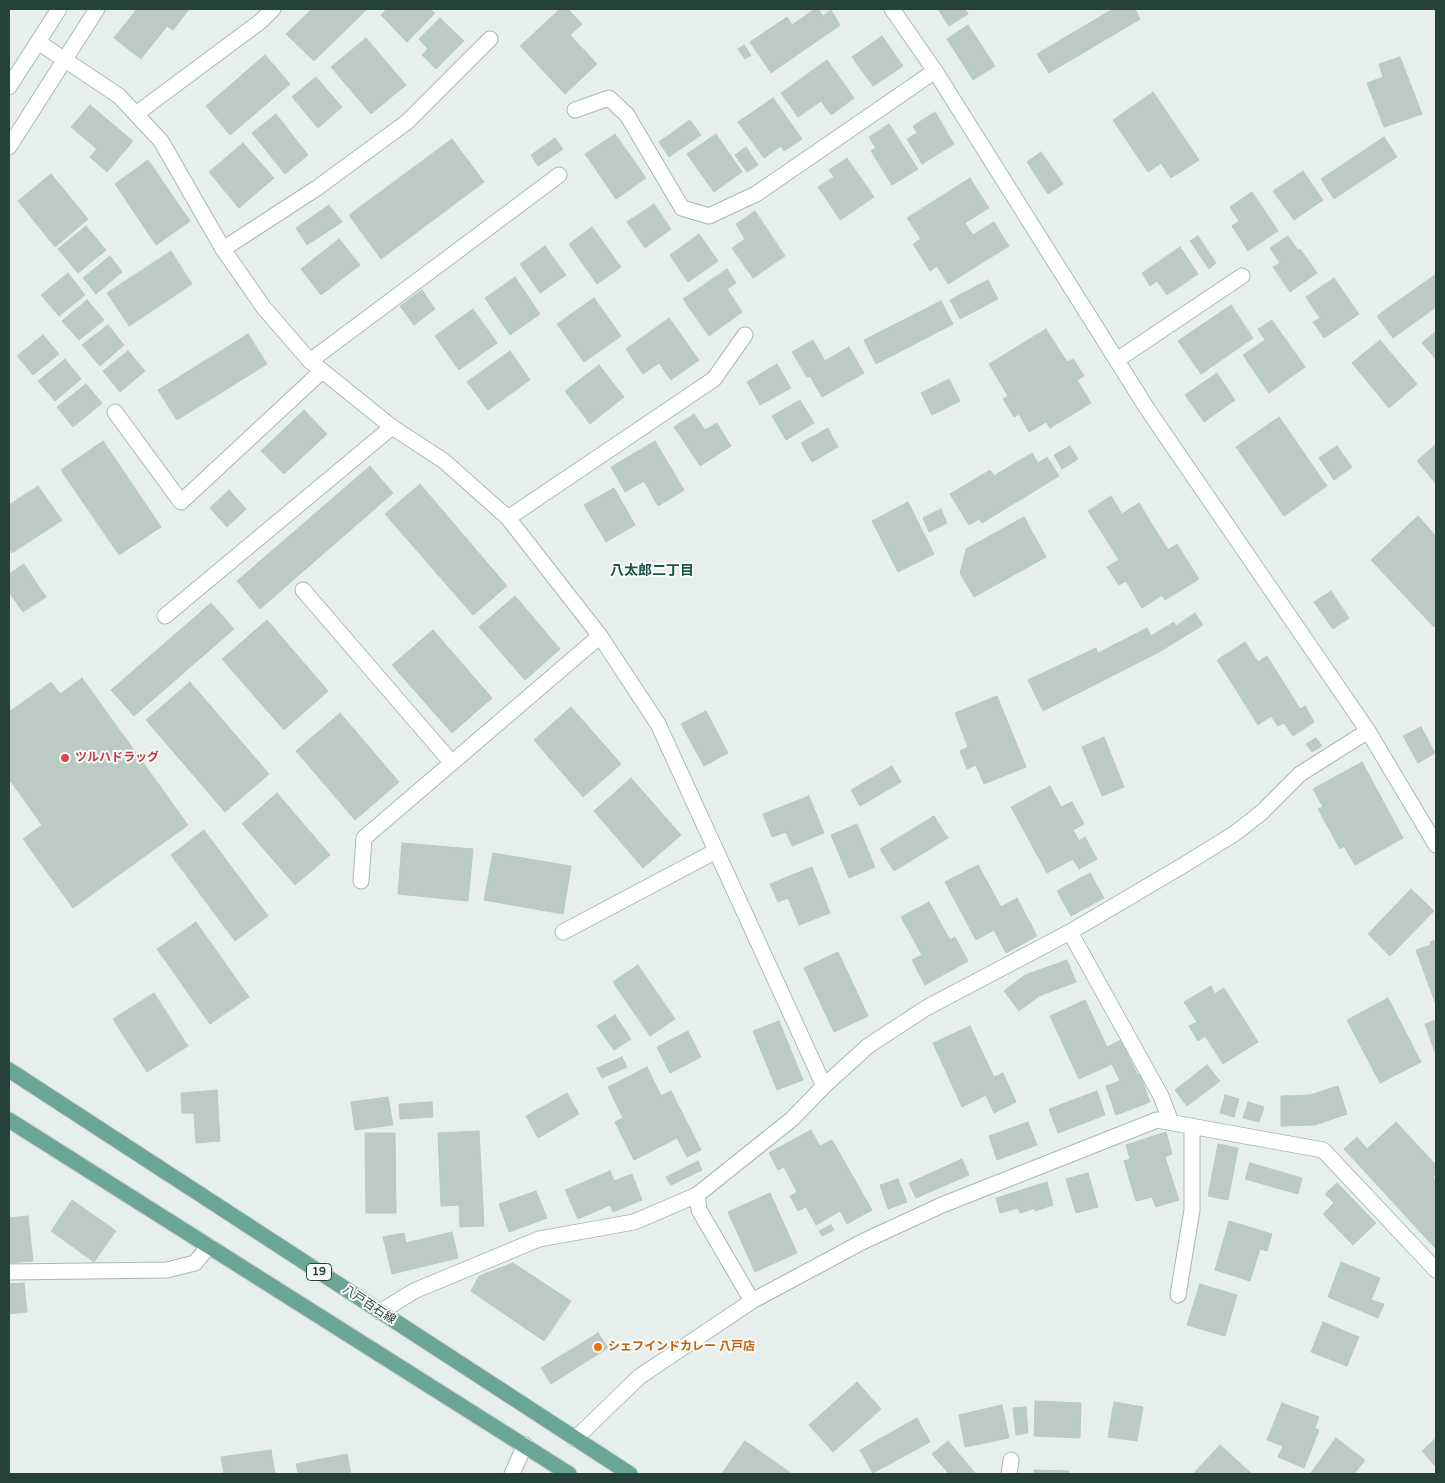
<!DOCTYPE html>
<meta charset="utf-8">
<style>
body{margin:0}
#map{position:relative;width:1445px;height:1483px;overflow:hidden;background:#e6efeb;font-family:"Varela Round",sans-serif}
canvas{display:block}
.frame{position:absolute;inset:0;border:10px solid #24423a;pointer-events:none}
</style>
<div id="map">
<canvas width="1445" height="1483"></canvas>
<div class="frame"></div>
</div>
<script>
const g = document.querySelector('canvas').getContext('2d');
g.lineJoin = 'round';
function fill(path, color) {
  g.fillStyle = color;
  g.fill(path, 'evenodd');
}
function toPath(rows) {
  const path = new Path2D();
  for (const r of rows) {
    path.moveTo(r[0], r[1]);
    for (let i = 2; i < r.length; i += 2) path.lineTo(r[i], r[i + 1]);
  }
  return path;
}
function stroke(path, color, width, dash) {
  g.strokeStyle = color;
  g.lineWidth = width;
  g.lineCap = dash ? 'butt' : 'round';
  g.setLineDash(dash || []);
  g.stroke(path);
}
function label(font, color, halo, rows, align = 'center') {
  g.font = font + ' "Varela Round","Noto Sans JP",sans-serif';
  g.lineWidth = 4;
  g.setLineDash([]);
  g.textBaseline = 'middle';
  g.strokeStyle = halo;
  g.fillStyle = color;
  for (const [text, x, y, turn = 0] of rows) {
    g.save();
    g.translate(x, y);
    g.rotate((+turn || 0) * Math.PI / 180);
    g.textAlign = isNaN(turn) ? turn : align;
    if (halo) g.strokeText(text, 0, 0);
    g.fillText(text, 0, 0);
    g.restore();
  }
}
const building = toPath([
 [137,9,144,9,147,11,149,9,189,9,173,30,167,26,141,59,114,38,137,9],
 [312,9,367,9,314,61,286,34,312,9],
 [387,9,430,9,435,13,407,42,381,15,387,9],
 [560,9,568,9,582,24,570,35,597,64,565,94,520,46,560,9],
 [815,9,818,9,823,16,831,10,840,25,771,73,750,42,787,17,792,25,815,9],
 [938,9,965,9,968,14,949,26,938,9],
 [1113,9,1135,9,1140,19,1049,73,1037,54,1113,9],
 [440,18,464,41,436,69,422,55,428,49,419,39,440,18],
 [968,25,995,66,973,80,947,39,968,25],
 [882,36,903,66,873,86,852,57,882,36],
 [366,38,406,85,371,114,331,67,366,38],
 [744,45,751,55,745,59,738,49,744,45],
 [265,55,290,84,230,135,206,106,265,55],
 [1400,57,1422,114,1384,127,1367,83,1383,77,1379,64,1400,57],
 [827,60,854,98,831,115,821,101,798,117,781,93,827,60],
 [316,77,342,107,318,128,292,97,316,77],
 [1153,92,1199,160,1171,178,1161,163,1148,172,1113,120,1153,92],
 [773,98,802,139,784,151,781,146,764,158,738,122,773,98],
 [90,105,133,141,107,172,90,157,97,149,71,127,90,105],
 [935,112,954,144,922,164,907,139,917,133,913,126,935,112],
 [276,114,308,155,285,174,252,133,276,114],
 [690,120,701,135,669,157,659,142,690,120],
 [889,124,918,169,892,185,871,151,876,148,869,137,889,124],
 [615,134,646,178,616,199,585,154,615,134],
 [716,134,742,172,714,192,687,154,716,134],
 [1384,137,1397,157,1334,199,1321,179,1384,137],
 [555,138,563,149,538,166,531,155,555,138],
 [452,139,484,182,381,259,349,215,452,139],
 [243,143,274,178,239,208,209,172,243,143],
 [746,147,758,165,747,172,735,155,746,147],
 [1041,152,1063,184,1048,194,1027,162,1041,152],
 [847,158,874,197,840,220,818,187,834,177,829,170,847,158],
 [148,160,190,221,156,245,115,184,148,160],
 [1303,171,1323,200,1294,220,1273,191,1303,171],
 [51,174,88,219,55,247,18,201,51,174],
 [970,178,989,208,965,223,973,235,994,222,1009,246,948,284,937,266,930,271,913,244,921,239,907,218,970,178],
 [1252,192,1278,231,1248,251,1232,226,1239,221,1230,207,1252,192],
 [654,204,671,229,645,248,627,222,654,204],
 [329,205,342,222,307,245,296,228,329,205],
 [755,211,785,256,753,278,732,248,745,239,736,224,755,211],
 [86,226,106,250,78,273,58,249,86,226],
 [592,227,621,267,597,284,569,244,592,227],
 [699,234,718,261,688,282,670,255,699,234],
 [1198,236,1216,263,1209,269,1190,241,1198,236],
 [1288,236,1298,250,1300,249,1317,273,1290,292,1273,267,1280,263,1270,248,1288,236],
 [339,239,360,265,321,295,301,269,339,239],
 [545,246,566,275,540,293,520,264,545,246],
 [1180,247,1198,274,1167,295,1157,281,1150,286,1142,273,1180,247],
 [171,251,192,284,129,326,107,293,171,251],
 [110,256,122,272,96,294,83,278,110,256],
 [727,269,736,283,727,289,742,312,709,336,683,299,727,269],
 [68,273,85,295,59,316,41,295,68,273],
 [1436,274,1436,307,1393,338,1377,316,1436,274],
 [515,277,540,314,510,335,485,298,515,277],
 [1334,278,1359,314,1324,338,1313,322,1320,318,1306,297,1334,278],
 [988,280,998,299,960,319,950,300,988,280],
 [422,290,435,309,414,325,400,306,422,290],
 [594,298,621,336,584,362,557,324,594,298],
 [87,300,104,320,79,340,62,321,87,300],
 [941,301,953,324,876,364,864,340,941,301],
 [1231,305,1253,338,1201,374,1178,341,1231,305],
 [473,309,497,343,459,370,435,336,473,309],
 [669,318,699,360,671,380,659,363,643,374,626,349,669,318],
 [1272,320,1305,367,1269,393,1243,355,1265,340,1258,329,1272,320],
 [108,325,124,345,100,366,82,345,108,325],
 [1046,329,1067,362,1073,359,1084,376,1077,380,1091,403,1050,428,1046,422,1029,432,1019,414,1014,417,1003,399,1008,396,989,364,1046,329],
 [1436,331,1436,359,1422,343,1436,331],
 [248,334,267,364,177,420,158,390,248,334],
 [43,335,59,354,33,375,17,356,43,335],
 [813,340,825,361,849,347,864,373,822,397,810,376,807,377,792,352,813,340],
 [1380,340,1417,384,1389,408,1352,363,1380,340],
 [128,351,145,371,120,392,103,371,128,351],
 [510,351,530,380,488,410,467,382,510,351],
 [65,359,81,379,55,401,38,381,65,359],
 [777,364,791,388,760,405,747,382,777,364],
 [599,365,624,397,590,424,565,391,599,365],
 [1217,373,1235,400,1204,422,1185,395,1217,373],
 [949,379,960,401,932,415,921,393,949,379],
 [86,384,102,403,73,427,57,407,86,384],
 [800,400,814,423,786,440,772,416,800,400],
 [304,410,327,434,284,474,261,451,304,410],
 [694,414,705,430,717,423,731,446,700,466,674,427,694,414],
 [1279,417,1327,486,1284,516,1236,447,1279,417],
 [828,428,838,447,812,462,801,443,828,428],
 [103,441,161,527,119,555,61,470,103,441],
 [655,441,684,490,658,506,644,481,625,492,611,467,655,441],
 [1436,444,1436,484,1417,461,1436,444],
 [1070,446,1078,459,1062,469,1054,455,1070,446],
 [1337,446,1352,467,1334,480,1319,458,1337,446],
 [1032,453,1038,463,1047,457,1059,476,982,523,979,519,969,525,950,494,990,470,994,476,1032,453],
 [370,466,393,493,260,609,237,581,370,466],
 [420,484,507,586,473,615,385,514,420,484],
 [38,486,62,520,12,553,9,548,9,505,38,486],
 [614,488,635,525,606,542,584,505,614,488],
 [229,490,246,509,227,527,210,508,229,490],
 [1111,496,1122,514,1139,503,1168,550,1177,544,1199,579,1165,600,1162,595,1142,608,1126,581,1119,585,1107,567,1119,560,1088,511,1111,496],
 [908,502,934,554,898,572,872,521,908,502],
 [941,509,947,523,929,532,923,518,941,509],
 [1418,516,1436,536,1436,625,1434,627,1371,560,1418,516],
 [1024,517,1046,557,974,597,960,573,966,549,1024,517],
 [24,564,46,597,23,612,9,592,9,574,24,564],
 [1331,591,1349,618,1333,629,1314,602,1331,591],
 [515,596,560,649,525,680,479,627,515,596],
 [211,603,234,629,134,716,111,690,211,603],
 [1195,613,1203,625,1159,652,1043,711,1028,680,1096,648,1098,653,1147,628,1151,636,1174,622,1176,626,1195,613],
 [267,620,328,691,284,730,222,659,267,620],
 [433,630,492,698,452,733,392,665,433,630],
 [1245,642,1258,662,1267,656,1300,709,1305,706,1314,722,1293,736,1284,723,1278,726,1271,716,1258,725,1217,660,1245,642],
 [82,678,188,825,73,908,23,839,42,825,9,779,9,712,51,682,60,694,82,678],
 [190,682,269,774,225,812,146,720,190,682],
 [997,696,1026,767,984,784,976,765,967,769,960,751,968,747,955,713,997,696],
 [571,707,621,764,583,797,534,740,571,707],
 [706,711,728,753,704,766,681,724,706,711],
 [340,713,399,782,355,820,296,751,340,713],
 [1421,727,1435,753,1418,763,1403,736,1421,727],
 [1104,737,1124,787,1102,796,1082,747,1104,737],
 [1316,738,1322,746,1312,752,1306,744,1316,738],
 [1362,762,1403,838,1355,865,1344,846,1340,849,1318,809,1323,807,1313,789,1362,762],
 [892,766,901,782,860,806,851,790,892,766],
 [631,778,681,835,643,868,594,811,631,778],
 [1050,786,1061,807,1072,802,1084,824,1073,830,1079,841,1085,837,1097,859,1079,869,1073,859,1047,873,1011,807,1050,786],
 [277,793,330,855,295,885,242,824,277,793],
 [809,796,824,833,792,846,786,832,772,837,763,814,809,796],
 [934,816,948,838,894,871,880,849,934,816],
 [857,824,875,867,849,878,831,835,857,824],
 [204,830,268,916,235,941,171,855,204,830],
 [402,843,473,849,468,901,398,894,402,843],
 [493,853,571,866,563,914,484,900,493,853],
 [978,865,1001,907,1017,898,1037,936,1006,953,994,930,976,940,945,882,978,865],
 [812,867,830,913,799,925,788,898,778,902,770,884,812,867],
 [1090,873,1104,898,1071,916,1057,891,1090,873],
 [1411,889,1434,911,1390,956,1368,934,1411,889],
 [929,902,950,940,955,937,968,961,925,985,912,960,922,955,901,917,929,902],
 [196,922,249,997,210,1024,157,949,196,922],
 [1436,940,1436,1005,1416,950,1431,945,1430,942,1436,940],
 [838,952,868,1016,834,1032,804,968,838,952],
 [1067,960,1076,982,1039,996,1019,1011,1004,991,1025,975,1067,960],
 [638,965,675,1019,650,1036,613,982,638,965],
 [1211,986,1215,994,1224,988,1258,1042,1223,1064,1205,1036,1198,1041,1189,1026,1197,1022,1184,1002,1211,986],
 [154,993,188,1046,147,1072,113,1019,154,993],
 [1388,998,1421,1062,1380,1083,1347,1020,1388,998],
 [1085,1000,1107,1047,1121,1040,1137,1074,1140,1074,1150,1102,1116,1115,1106,1086,1120,1081,1112,1064,1079,1079,1050,1016,1085,1000],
 [615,1015,631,1039,614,1050,597,1026,615,1015],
 [1436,1020,1436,1055,1425,1024,1436,1020],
 [779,1021,803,1080,777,1090,753,1031,779,1021],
 [970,1026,994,1077,1003,1073,1016,1102,994,1113,986,1095,962,1107,933,1043,970,1026],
 [688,1031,701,1057,670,1073,657,1047,688,1031],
 [622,1057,627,1067,602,1078,597,1068,622,1057],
 [1207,1065,1220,1081,1187,1106,1175,1090,1207,1065],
 [647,1067,661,1096,671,1091,701,1150,687,1157,677,1138,634,1160,615,1122,623,1118,608,1087,647,1067],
 [1338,1086,1347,1114,1315,1125,1281,1126,1281,1096,1310,1095,1338,1086],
 [217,1090,220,1141,196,1143,194,1113,182,1113,181,1093,217,1090],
 [1097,1091,1105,1115,1058,1133,1049,1109,1097,1091],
 [567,1093,579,1114,538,1138,526,1116,567,1093],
 [1225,1095,1239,1099,1234,1117,1220,1113,1225,1095],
 [388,1097,393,1125,355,1130,351,1102,388,1097],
 [432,1102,433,1117,400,1119,399,1104,432,1102],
 [1248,1102,1264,1107,1259,1122,1243,1118,1248,1102],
 [1028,1122,1037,1145,997,1160,989,1136,1028,1122],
 [1396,1122,1436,1165,1436,1174,1433,1177,1436,1181,1436,1249,1344,1149,1357,1137,1367,1149,1396,1122],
 [811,1130,820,1146,832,1140,872,1210,847,1224,840,1211,816,1225,806,1207,798,1211,790,1196,797,1192,784,1167,778,1170,769,1153,811,1130],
 [479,1131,484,1226,460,1227,459,1205,441,1206,438,1133,479,1131],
 [1166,1132,1172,1154,1165,1157,1179,1200,1156,1207,1152,1197,1136,1201,1124,1161,1130,1159,1126,1145,1166,1132],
 [365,1133,395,1133,396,1213,366,1213,365,1133],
 [1218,1144,1238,1148,1228,1200,1208,1196,1218,1144],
 [962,1159,969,1175,916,1198,909,1183,962,1159],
 [698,1161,702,1170,671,1185,666,1177,698,1161],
 [1250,1163,1302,1178,1298,1194,1245,1179,1250,1163],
 [610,1171,614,1181,632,1174,642,1200,613,1212,610,1205,578,1219,565,1190,610,1171],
 [1088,1173,1098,1207,1076,1213,1066,1179,1088,1173],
 [898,1179,907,1202,888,1209,880,1185,898,1179],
 [1047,1182,1053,1205,1035,1211,1035,1208,1020,1213,1018,1208,1000,1213,996,1198,1047,1182],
 [1337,1183,1376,1223,1353,1245,1323,1214,1334,1203,1325,1194,1337,1183],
 [536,1191,547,1218,509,1232,499,1204,536,1191],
 [770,1193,797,1253,755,1272,728,1212,770,1193],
 [72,1200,116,1231,94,1262,51,1231,72,1200],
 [28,1216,33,1261,9,1263,9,1218,28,1216],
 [1229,1221,1272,1234,1267,1251,1260,1249,1250,1281,1215,1270,1229,1221],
 [831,1225,834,1230,822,1236,819,1231,831,1225],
 [452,1232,458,1258,392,1274,383,1237,404,1233,406,1243,452,1232],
 [1341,1262,1380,1278,1371,1300,1384,1304,1378,1318,1328,1297,1341,1262],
 [513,1263,571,1301,544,1341,471,1291,479,1276,513,1263],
 [24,1283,27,1312,9,1314,9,1284,24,1283],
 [1200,1284,1237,1295,1225,1336,1187,1325,1200,1284],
 [1323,1322,1359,1337,1347,1366,1311,1352,1323,1322],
 [598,1333,608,1348,551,1384,541,1368,598,1333],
 [857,1382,881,1409,833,1452,809,1425,857,1382],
 [1035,1401,1081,1403,1080,1438,1034,1436,1035,1401],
 [1114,1402,1143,1407,1137,1441,1108,1437,1114,1402],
 [1282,1403,1319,1417,1315,1428,1319,1430,1304,1468,1278,1457,1283,1446,1267,1440,1282,1403],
 [1002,1405,1009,1438,965,1447,959,1415,1002,1405],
 [1026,1407,1028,1433,1016,1435,1013,1408,1026,1407],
 [917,1418,930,1442,873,1473,860,1450,917,1418],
 [1336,1438,1365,1460,1354,1474,1310,1474,1336,1438],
 [1436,1438,1436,1467,1422,1451,1436,1438],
 [745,1441,792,1474,722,1473,745,1441],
 [948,1441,976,1474,949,1474,932,1454,948,1441],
 [1220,1445,1252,1474,1193,1474,1220,1445],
 [271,1450,275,1474,224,1474,221,1457,271,1450],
 [347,1454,351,1474,298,1474,296,1464,347,1454],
 [1034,1470,1069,1471,1069,1474,1034,1474,1034,1470]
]);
const lane = toPath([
 [136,114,261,21,273,9],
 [223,249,317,188,407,122,490,39],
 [310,361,559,175],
 [115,412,181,502,322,371],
 [303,590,452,763],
 [165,616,392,427],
 [361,881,364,838,600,636]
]);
const street = toPath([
 [38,42,119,96,161,141,223,249,264,308,310,361,392,427,444,461,508,518,600,636,658,724,824,1086],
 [575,110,609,98,627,115,682,208,709,216,756,194,935,71],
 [1117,360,1242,276],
 [508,518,714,379,745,335],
 [563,932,716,851],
 [1070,932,1161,1096,1171,1122],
 [9,1272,167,1270,195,1263,209,1246],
 [1178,1295,1192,1210,1192,1126],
 [752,1301,699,1210,697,1195,792,1119,824,1086,868,1046,926,1008,1070,932,1182,866,1234,834,1261,813,1300,774,1368,731],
 [380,1312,414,1291,539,1239,634,1222,697,1195],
 [575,1439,639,1377,752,1301,864,1241,942,1205,1157,1120,1323,1150,1436,1270],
 [512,1474,525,1445],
 [1009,1474,1011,1460]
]);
const secondary = toPath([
 [892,9,935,71,1148,410,1368,731,1436,845],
 [9,87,59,9],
 [9,147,97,9]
]);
const primary = toPath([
 [9,1070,630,1474],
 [9,1120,569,1474]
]);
const markers = [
 [65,758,5,"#e0444e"],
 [598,1347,5,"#e8710a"]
];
const shields = [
 [319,1272,25]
];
const shieldNames = [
 ["19",319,1272]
];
const healthNames = [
 ["ツルハドラッグ",75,758]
];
const streetNames = [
 ["八戸百石線",369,1305,33]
];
const foodNames = [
 ["シェフインドカレー 八戸店",608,1347]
];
const neighbourhoodNames = [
 ["八太郎二丁目",652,571]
];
fill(building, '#bbcac4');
stroke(building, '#b8c9c2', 1);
stroke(lane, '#a8b8b2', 17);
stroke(street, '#a8b8b2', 17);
stroke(secondary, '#a4bbb3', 17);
stroke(primary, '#c2cac8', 17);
stroke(lane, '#fff', 15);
stroke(street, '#fff', 15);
stroke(secondary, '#fff', 15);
stroke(primary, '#6aa596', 15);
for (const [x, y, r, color] of markers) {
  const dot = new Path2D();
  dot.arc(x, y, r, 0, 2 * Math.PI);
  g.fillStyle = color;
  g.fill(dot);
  stroke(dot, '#f7fbf9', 2);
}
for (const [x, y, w] of shields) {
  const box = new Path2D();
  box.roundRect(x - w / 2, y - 8.5, w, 17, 4);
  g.fillStyle = '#f7fbf9';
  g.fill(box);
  stroke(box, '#24423a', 1);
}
label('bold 11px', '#24423a', null, shieldNames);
label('bold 12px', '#be3a42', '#f7fbf9', healthNames, 'left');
label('12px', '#24423a', '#f7fbf9', streetNames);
label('bold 12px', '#c56008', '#f7fbf9', foodNames, 'left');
label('bold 14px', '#1f5548', '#f7fbf9', neighbourhoodNames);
</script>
